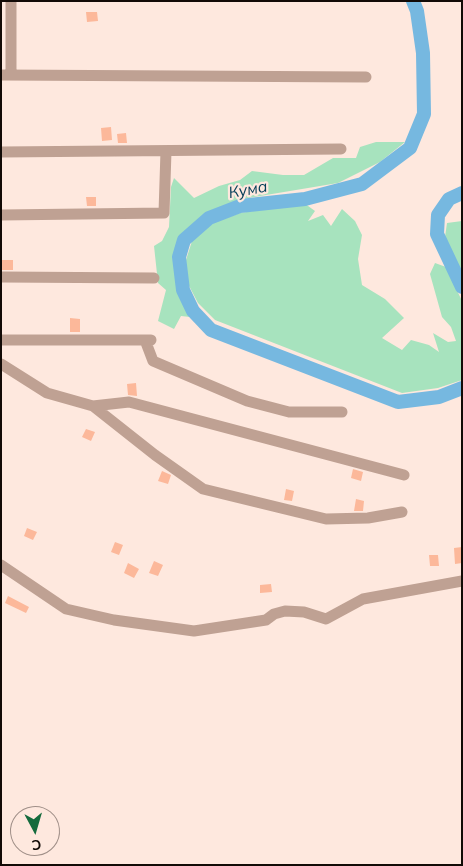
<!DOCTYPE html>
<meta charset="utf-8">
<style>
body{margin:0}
#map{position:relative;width:463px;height:866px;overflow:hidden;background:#fee8de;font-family:Mulish,sans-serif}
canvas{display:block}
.frame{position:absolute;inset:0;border:2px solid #120a06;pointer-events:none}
.north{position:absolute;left:10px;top:806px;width:50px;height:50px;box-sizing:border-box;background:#fee8de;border:1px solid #a08f88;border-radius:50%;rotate:174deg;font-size:14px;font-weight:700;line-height:20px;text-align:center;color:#120a06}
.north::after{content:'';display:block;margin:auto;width:18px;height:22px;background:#156b3d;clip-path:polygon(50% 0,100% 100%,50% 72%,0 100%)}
</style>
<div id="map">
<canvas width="463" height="866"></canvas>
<div class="frame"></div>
<div class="north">С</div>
</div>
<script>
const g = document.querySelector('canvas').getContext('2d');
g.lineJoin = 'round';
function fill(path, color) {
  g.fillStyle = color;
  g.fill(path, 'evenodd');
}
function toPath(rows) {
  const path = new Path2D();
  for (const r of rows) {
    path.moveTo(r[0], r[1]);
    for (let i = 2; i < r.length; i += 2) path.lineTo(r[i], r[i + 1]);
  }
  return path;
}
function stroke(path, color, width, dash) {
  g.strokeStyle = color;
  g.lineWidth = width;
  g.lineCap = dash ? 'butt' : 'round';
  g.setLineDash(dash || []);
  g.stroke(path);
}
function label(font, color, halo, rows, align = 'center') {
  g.font = font + ' Mulish,sans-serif';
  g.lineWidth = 4.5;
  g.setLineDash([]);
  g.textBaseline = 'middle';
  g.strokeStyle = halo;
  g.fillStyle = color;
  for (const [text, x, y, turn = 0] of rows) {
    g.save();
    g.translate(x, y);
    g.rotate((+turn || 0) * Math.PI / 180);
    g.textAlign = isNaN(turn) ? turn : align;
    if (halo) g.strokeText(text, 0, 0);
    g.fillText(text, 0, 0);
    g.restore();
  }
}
const green = toPath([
 [376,142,405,142,380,162,338,183,242,199,207,215,180,239,175,256,179,294,190,317,181,316,174,329,158,321,166,290,158,283,154,246,162,241,169,227,171,187,174,178,194,198,219,186,240,180,252,171,283,175,304,175,333,158,356,158,360,147],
 [304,203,315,211,308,221,323,215,331,226,342,209,355,221,362,235,358,259,362,285,385,299,404,318,382,338,402,350,411,340,429,345,439,352,433,333,448,342,456,341,451,327,442,317,430,274,435,263,446,267,462,301,462,380,438,388,402,393,215,320,198,303,186,280,186,260,192,241,210,224,240,213],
 [462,221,462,273,445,237,447,223]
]);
const river = toPath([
 [413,1,417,11,423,53,424,114,410,148,362,184,305,199,240,206,209,218,184,240,179,257,183,290,193,311,211,330,398,402,439,397,462,388],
 [462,193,449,199,438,215,437,234,462,287]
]);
const building = toPath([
 [86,12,97,12,98,21,87,22],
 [111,127,112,140,102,141,101,128],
 [126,133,127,143,118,143,117,134],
 [86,197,96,197,96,206,87,206],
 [1,260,13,260,13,270,1,270],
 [70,318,80,319,80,332,70,332],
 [136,383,137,396,128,395,127,384],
 [86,429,95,432,91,441,82,437],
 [353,469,363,472,361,481,351,478],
 [162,471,171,475,168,484,158,481],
 [286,489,294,491,292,501,284,500],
 [356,499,364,501,363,511,354,511],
 [27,528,37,532,33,540,24,536],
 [115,542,123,545,119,555,111,552],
 [462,547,462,563,455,564,454,548],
 [429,555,438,555,439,566,430,566],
 [154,561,163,565,158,576,149,573],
 [128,563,139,569,134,578,124,573],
 [271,584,272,592,260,593,260,585],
 [8,596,29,607,26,613,5,603]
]);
const minor = toPath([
 [1,75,366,77],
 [11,75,11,1],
 [1,152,341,149],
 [1,215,164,213,166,151],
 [1,277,154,278],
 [1,340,151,340],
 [145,340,153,361,247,401,289,412,342,412],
 [1,364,47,393,93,406,155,455,203,489,326,519,368,518,402,512],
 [93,406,129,402,404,475],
 [1,565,66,609,114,620,194,631,266,620,274,614,285,611,304,612,326,619,363,599,462,581]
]);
const waterNames = [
 ["Кума",248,190,-10]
];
fill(green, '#a7e3be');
stroke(river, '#76b8e0', 14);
fill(building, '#fcb89a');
stroke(minor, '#bfa193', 11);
label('italic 16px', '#033d58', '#fee8de', waterNames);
</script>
